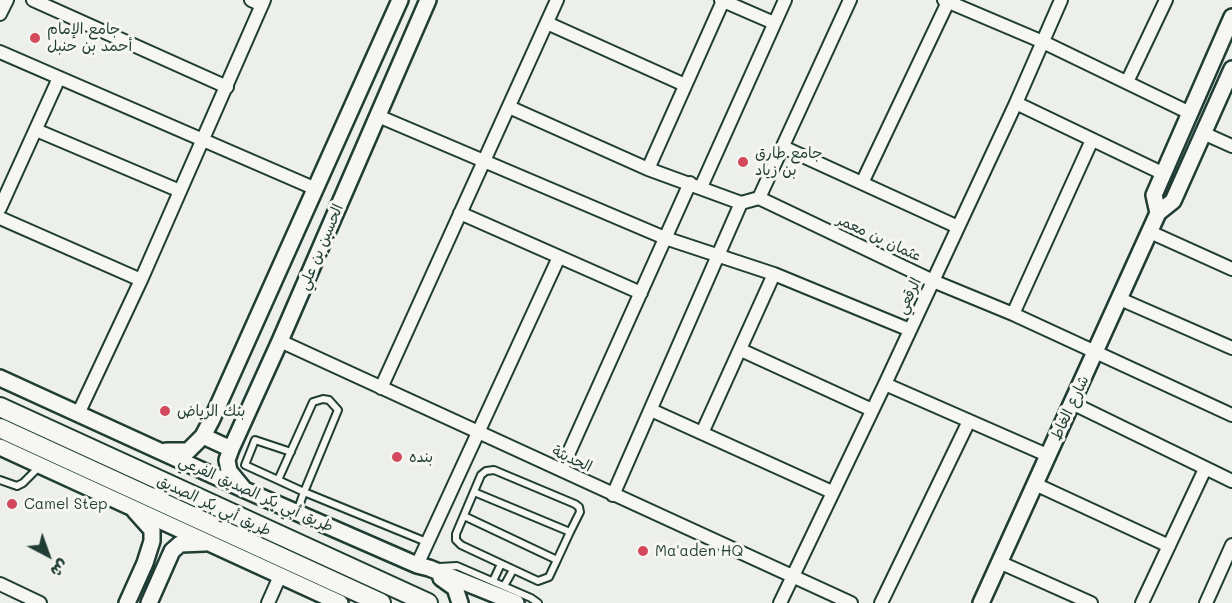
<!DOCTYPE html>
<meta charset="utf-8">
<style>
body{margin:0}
#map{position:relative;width:1232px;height:603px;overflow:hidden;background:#edefea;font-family:Mali,"Playpen Sans Arabic",sans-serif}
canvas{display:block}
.north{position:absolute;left:18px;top:525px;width:60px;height:60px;-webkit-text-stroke:4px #f6f6f2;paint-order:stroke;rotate:139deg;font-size:16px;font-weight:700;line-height:24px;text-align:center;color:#1f3d34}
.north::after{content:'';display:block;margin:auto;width:21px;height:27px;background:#1f3d34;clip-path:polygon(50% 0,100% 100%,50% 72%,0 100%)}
</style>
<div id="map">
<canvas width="1232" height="603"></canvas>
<div class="north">ش</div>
</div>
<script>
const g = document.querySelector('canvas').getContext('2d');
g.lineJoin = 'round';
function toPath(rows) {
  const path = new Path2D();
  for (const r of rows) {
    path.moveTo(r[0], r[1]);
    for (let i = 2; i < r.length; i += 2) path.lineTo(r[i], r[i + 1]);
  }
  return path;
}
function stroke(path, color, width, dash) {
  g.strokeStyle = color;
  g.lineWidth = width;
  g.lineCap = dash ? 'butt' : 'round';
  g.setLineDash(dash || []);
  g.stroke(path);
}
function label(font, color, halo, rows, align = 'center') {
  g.font = font + ' Mali,"Playpen Sans Arabic",sans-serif';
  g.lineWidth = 6;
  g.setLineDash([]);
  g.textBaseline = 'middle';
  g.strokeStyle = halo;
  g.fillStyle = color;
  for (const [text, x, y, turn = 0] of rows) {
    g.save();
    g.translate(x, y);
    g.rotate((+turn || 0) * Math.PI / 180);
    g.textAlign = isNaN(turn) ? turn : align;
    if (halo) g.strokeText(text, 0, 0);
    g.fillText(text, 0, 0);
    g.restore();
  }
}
const service = toPath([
 [0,480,17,486,23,483,39,467],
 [278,480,245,465,255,440,291,452],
 [297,512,304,492,338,410,329,400,323,399,313,402,278,480,304,492,429,543],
 [464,516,557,560,570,532,474,492],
 [557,560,549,577,538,581,461,545,456,540,456,534,481,475,486,471,494,470,575,504,579,507,580,512,570,532],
 [439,567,457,566,531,598,538,603],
 [493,581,501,564],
 [504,586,513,570]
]);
const minor = toPath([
 [33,0,227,87],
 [251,0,262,5],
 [721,0,774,23],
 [944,0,1043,42,1190,113],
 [0,14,7,0],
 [547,23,685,85],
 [0,52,316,189],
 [1127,82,1166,0],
 [1016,103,1164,174],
 [509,107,648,169,741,203,759,198,933,281,1013,314,1232,415],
 [378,116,665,238,774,274,910,330],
 [36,130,180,191],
 [1203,133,1232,146],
 [783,147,958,227],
 [648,169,723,1],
 [862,183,948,2],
 [701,187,785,0],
 [759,198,850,0],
 [0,208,59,78],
 [460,213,641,293],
 [0,218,141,280],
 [1150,232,1232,269],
 [1120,299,1232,348],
 [1013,314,1092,140],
 [280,341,851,603],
 [741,350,872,410],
 [885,384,1047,455],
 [381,388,557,0],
 [1072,403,1232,481],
 [651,410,832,492],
 [78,414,141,280,264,0],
 [702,433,774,274],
 [561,470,690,183],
 [1035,484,1169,546],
 [613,495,741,203],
 [999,562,1091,603],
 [417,565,559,257],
 [0,584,40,603],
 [268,603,280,576],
 [780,603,885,384,1016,103,1061,0],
 [881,603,969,421],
 [1142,603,1205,469],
 [1206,603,1232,545]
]);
const tertiary = toPath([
 [1158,213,1154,195,1232,17],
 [0,378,245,490,417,565,429,568,516,603],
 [203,436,231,449],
 [0,447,340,603],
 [166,451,188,451,203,436,212,419,400,0],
 [243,488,229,471,227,460,231,449,280,341,428,0],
 [441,578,455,588,460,603],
 [127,603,145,563,152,541,152,530,135,511],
 [149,603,172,551,180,544,205,543],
 [981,603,1158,213,1173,201,1232,69]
]);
const primary = toPath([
 [0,407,428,603],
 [0,428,381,603]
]);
const markers = [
 [35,38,6,"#d1495b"],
 [743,162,6,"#d1495b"],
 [165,411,6,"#d1495b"],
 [397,457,6,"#d1495b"],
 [12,504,6,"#d1495b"],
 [643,551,6,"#d1495b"]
];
const poiNames = [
 ["جامع الإمام",47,29],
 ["أحمد بن حنبل",47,46],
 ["جامع طارق",755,153],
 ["بن زياد",755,170],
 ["بنك الرياض",177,411],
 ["بنده",409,457],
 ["Camel Step",24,504],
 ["Ma'aden HQ",655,551]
];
const streetNames = [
 ["عثمان بن معمر",879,238,25],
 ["الحسين بن علي",321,247,-67],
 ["الرقعي",909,296,-65],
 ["شارع الغاط",1070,408,-65],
 ["الحديثة",572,459,25],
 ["طريق أبي بكر الصديق الفرعي",256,494,24],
 ["طريق أبي بكر الصديق",214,506,25]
];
stroke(service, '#1f3d34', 10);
stroke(minor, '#1f3d34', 16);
stroke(tertiary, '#1f3d34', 20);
stroke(primary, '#1f3d34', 22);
stroke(service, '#f6f6f2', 6);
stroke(minor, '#f6f6f2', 12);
stroke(tertiary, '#f6f6f2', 15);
stroke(primary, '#f6f6f2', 18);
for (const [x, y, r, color] of markers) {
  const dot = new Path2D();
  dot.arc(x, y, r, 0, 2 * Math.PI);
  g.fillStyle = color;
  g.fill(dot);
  stroke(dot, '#f6f6f2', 2);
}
label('15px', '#1f3d34', '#f6f6f2', poiNames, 'left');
label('15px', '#1f3d34', '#f6f6f2', streetNames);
</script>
